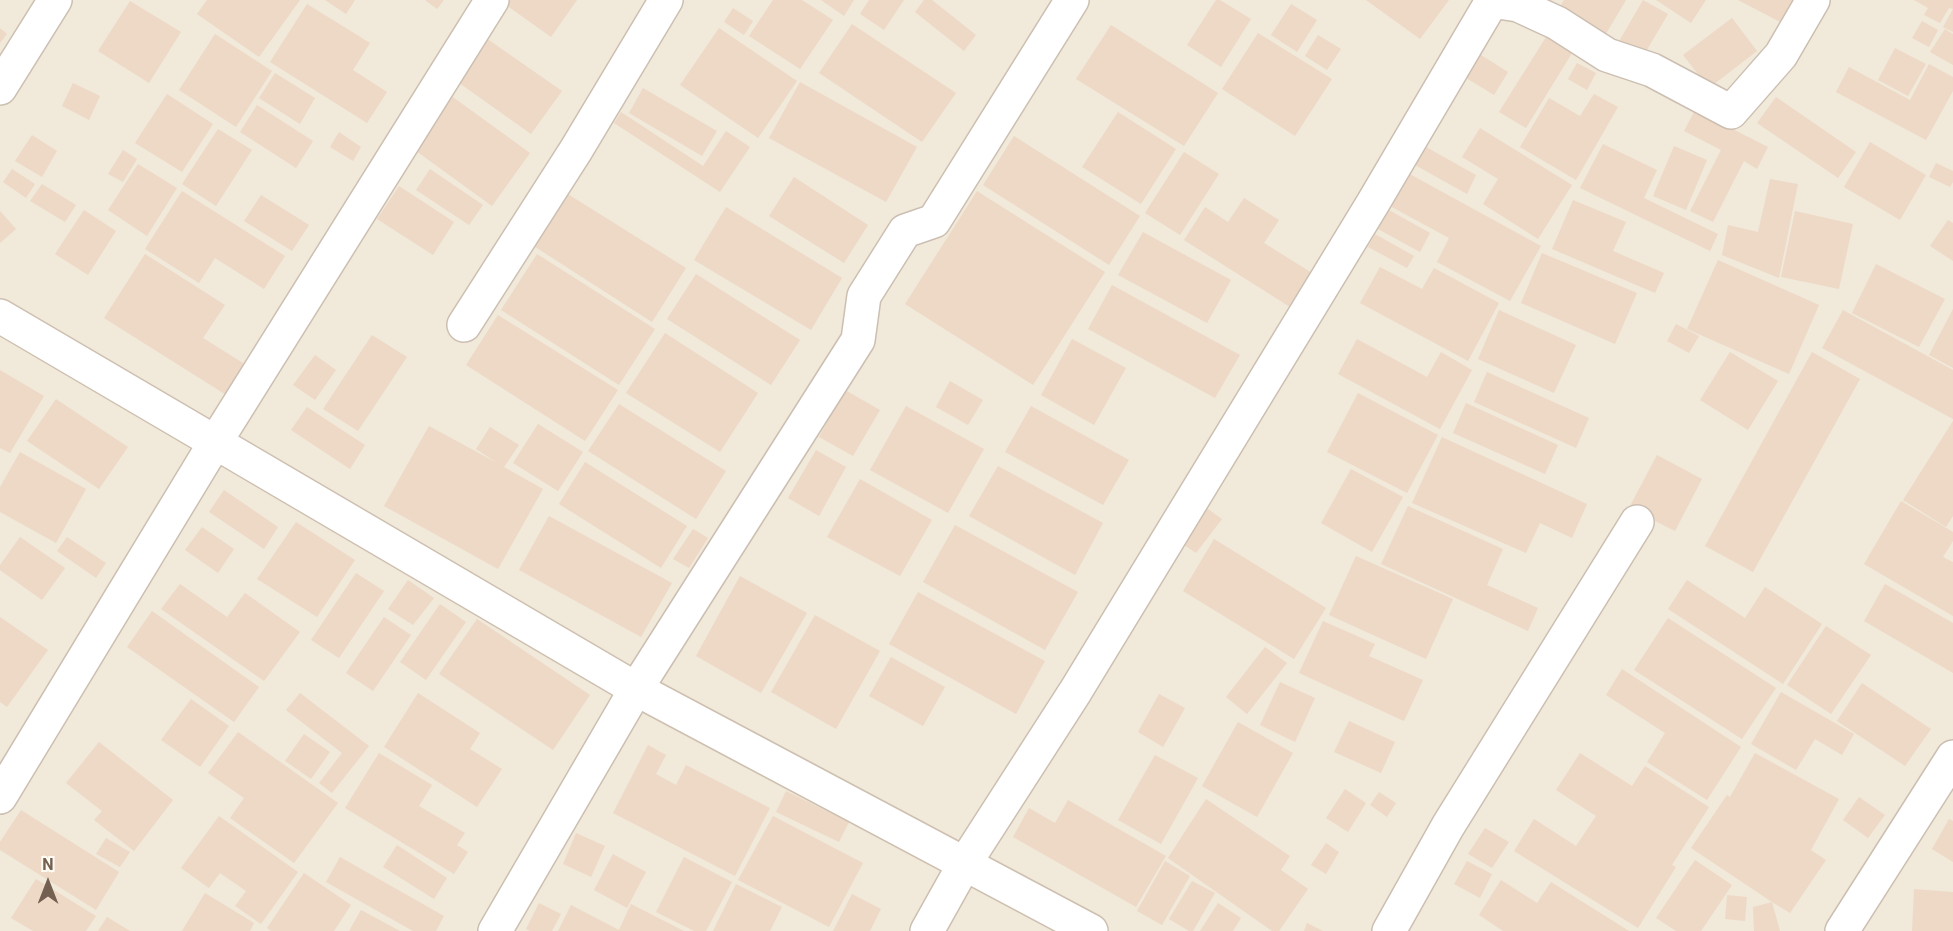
<!DOCTYPE html>
<style>
body{margin:0}
#map{position:relative;width:1953px;height:931px;overflow:hidden;background:#faf6eb;font-family:Roboto,sans-serif}
canvas{display:block}
.north{position:absolute;left:18px;top:853px;width:60px;height:60px;-webkit-text-stroke:4px #fdfaf1;paint-order:stroke;rotate:0deg;font-size:16px;font-weight:700;line-height:24px;text-align:center;color:#736051}
.north::after{content:'';display:block;margin:auto;width:21px;height:27px;background:#736051;clip-path:polygon(50% 0,100% 100%,50% 72%,0 100%)}
</style>
<div id="map">
<canvas width="1953" height="931"></canvas>
<div class="north">N</div>
</div>
<script>
const g = document.querySelector('canvas').getContext('2d');
g.lineJoin = 'round';
function fill(path, color) {
  g.fillStyle = color;
  g.fill(path, 'evenodd');
}
function toPath(rows) {
  const path = new Path2D();
  for (const r of rows) {
    path.moveTo(r[0], r[1]);
    for (let i = 2; i < r.length; i += 2) path.lineTo(r[i], r[i + 1]);
  }
  return path;
}
function stroke(path, color, width, dash) {
  g.strokeStyle = color;
  g.lineWidth = width;
  g.lineCap = dash ? 'butt' : 'round';
  g.setLineDash(dash || []);
  g.stroke(path);
}
const residential = toPath([
 [0,0,1953,0,1953,931,0,931]
]);
const building = toPath([
 [207,0,300,0,259,57,197,14],
 [325,0,355,0,346,14],
 [425,0,444,0,437,9],
 [499,0,577,0,551,37],
 [773,0,802,0,833,20,800,69,749,36],
 [821,0,854,0,844,16],
 [869,0,904,0,884,30,860,14],
 [924,0,932,0,976,35,964,51,915,12],
 [1216,0,1220,0,1251,19,1221,67,1187,45],
 [1366,0,1449,0,1420,39],
 [1564,0,1626,0,1600,44,1554,17],
 [1643,0,1668,14,1638,65,1614,50],
 [1656,0,1706,0,1691,23],
 [1738,0,1794,0,1782,23],
 [1914,0,1953,0,1953,32,1943,27,1953,9,1949,8,1940,23,1924,15,1928,8],
 [130,1,181,32,149,83,98,51],
 [307,4,370,43,353,70,387,92,367,123,270,62],
 [1291,4,1317,20,1297,52,1271,35],
 [733,8,753,21,744,35,724,22],
 [1732,18,1757,51,1709,88,1683,55],
 [1922,21,1938,30,1929,47,1912,38],
 [852,24,956,93,922,142,819,73],
 [1111,25,1218,93,1184,146,1076,79],
 [0,28,7,34,0,43],
 [719,28,797,81,758,138,680,85],
 [1945,29,1953,34,1953,65,1930,52],
 [1258,33,1332,79,1295,136,1222,89],
 [215,34,272,71,236,127,179,90],
 [1318,35,1341,49,1327,70,1305,56],
 [1546,37,1572,53,1526,128,1499,112],
 [486,38,562,91,531,134,455,80],
 [1895,48,1926,64,1908,96,1878,80],
 [1473,50,1508,72,1494,95,1458,73],
 [1577,63,1596,73,1587,90,1568,79],
 [1929,64,1953,77,1953,91,1926,140,1836,92,1849,67,1910,100],
 [275,73,315,98,300,124,259,98],
 [800,82,917,147,886,202,769,138],
 [73,83,100,96,89,120,62,106],
 [643,88,717,131,702,156,629,113],
 [167,94,213,124,182,172,135,143],
 [1594,94,1618,107,1576,180,1520,147,1549,98,1580,116],
 [450,95,530,153,492,206,412,148],
 [1776,97,1856,152,1838,178,1757,123],
 [257,105,313,141,296,168,240,132],
 [1695,110,1768,147,1757,169,1744,161,1713,222,1690,211,1721,150,1684,131],
 [621,112,703,166,726,131,750,147,720,192,614,123],
 [1118,112,1176,149,1141,204,1082,167],
 [1480,128,1572,185,1538,239,1483,204,1498,179,1462,157],
 [218,129,252,150,216,206,182,184],
 [339,132,361,147,353,161,330,147],
 [32,135,57,151,42,177,15,161],
 [1014,136,1140,216,1109,265,983,185],
 [1870,142,1926,175,1900,220,1844,187],
 [1603,144,1657,170,1644,198,1718,234,1710,251,1580,188],
 [1674,146,1707,160,1686,210,1653,196],
 [1426,147,1476,175,1467,194,1415,165],
 [123,150,137,159,123,182,108,174],
 [1184,152,1219,174,1180,235,1145,213],
 [1936,163,1953,171,1953,182,1950,187,1929,177],
 [138,164,177,188,147,236,108,210],
 [12,169,35,184,26,198,3,182],
 [430,169,483,205,469,225,416,190],
 [1406,172,1541,246,1510,301,1437,262,1449,238,1388,205],
 [794,177,868,225,844,263,769,216],
 [1770,179,1798,184,1779,278,1722,255,1728,225,1758,232],
 [42,184,76,205,65,222,30,201],
 [399,186,454,222,433,255,377,219],
 [182,191,285,256,264,289,215,258,199,283,145,249],
 [563,191,686,268,652,322,529,243],
 [977,191,1105,272,1033,385,905,304],
 [261,195,309,225,292,251,244,221],
 [1244,198,1279,220,1264,243,1312,273,1290,307,1184,240,1205,207,1228,222],
 [1573,200,1626,222,1613,251,1664,273,1655,293,1552,249],
 [726,207,842,278,811,330,694,260],
 [84,210,116,231,88,275,55,254],
 [1389,210,1430,233,1420,252,1378,229],
 [0,211,16,229,0,243],
 [1795,211,1853,224,1839,289,1781,277],
 [1948,220,1953,223,1953,261,1930,246],
 [1143,232,1231,280,1207,323,1118,275],
 [1375,234,1414,256,1407,268,1368,247],
 [1542,253,1637,293,1615,344,1521,303],
 [145,254,225,305,203,338,251,368,231,398,104,318],
 [537,254,655,329,619,385,501,310],
 [1718,260,1819,305,1789,374,1687,329],
 [1876,264,1945,299,1919,347,1852,313],
 [1380,267,1422,289,1434,268,1499,303,1468,361,1360,303],
 [696,274,800,340,771,385,667,319],
 [1112,285,1240,355,1215,398,1088,329],
 [1953,309,1953,368,1929,355],
 [1499,310,1576,345,1554,393,1478,359],
 [1843,310,1953,370,1953,419,1822,348],
 [498,315,618,390,585,441,466,365],
 [1676,324,1699,336,1689,353,1667,341],
 [665,333,758,393,720,452,626,393],
 [372,335,407,357,358,431,323,409],
 [1072,339,1126,368,1094,425,1041,395],
 [1357,339,1427,377,1441,352,1472,370,1440,429,1338,374],
 [1730,352,1778,381,1748,430,1700,400],
 [1812,352,1860,379,1753,572,1705,546],
 [315,355,336,370,315,400,293,385],
 [0,370,44,396,10,453,0,448],
 [1487,372,1589,418,1576,448,1474,402],
 [950,381,983,400,968,425,936,407],
 [845,390,880,410,853,456,819,437],
 [1358,393,1438,435,1407,493,1327,452],
 [56,399,128,447,99,489,27,441],
 [1466,403,1558,445,1545,474,1453,433],
 [619,404,726,471,696,519,588,451],
 [906,406,984,449,948,513,870,470],
 [1031,406,1129,460,1103,505,1005,452],
 [307,407,365,445,350,469,291,430],
 [1953,421,1953,516,1946,527,1903,500],
 [538,424,583,452,558,491,513,463],
 [429,426,497,463,476,449,490,427,519,445,504,467,543,489,498,569,384,506],
 [1442,437,1587,504,1572,538,1540,523,1526,553,1412,503],
 [816,450,846,467,819,516,788,498],
 [20,452,86,489,56,543,0,512,0,487],
 [1657,455,1702,479,1675,531,1629,508],
 [585,462,687,526,661,568,559,504],
 [998,466,1103,523,1075,575,969,516],
 [1351,469,1403,497,1372,552,1321,523],
 [860,479,932,520,900,576,827,537],
 [224,490,278,527,264,549,209,512],
 [1901,501,1953,532,1953,541,1943,557,1953,562,1953,616,1864,564],
 [1198,502,1222,519,1196,553,1172,537],
 [1408,506,1503,549,1487,585,1538,608,1528,631,1381,564],
 [549,516,672,583,641,637,519,570],
 [296,522,355,560,317,617,257,579],
 [955,525,1078,592,1045,650,923,582],
 [202,527,234,549,218,573,185,550],
 [693,529,708,538,689,568,673,559],
 [20,537,65,568,42,600,0,570,0,565],
 [67,537,106,563,96,578,57,551],
 [1214,539,1326,608,1294,659,1183,591],
 [1356,556,1453,599,1426,659,1329,615],
 [356,573,384,591,339,658,311,640],
 [740,576,807,613,761,693,696,656],
 [408,580,434,598,413,625,388,609],
 [1687,580,1745,618,1765,587,1822,624,1783,684,1668,609],
 [180,584,227,617,245,593,300,632,264,681,161,609],
 [1885,584,1953,623,1953,673,1864,621],
 [918,592,1045,661,1016,714,889,644],
 [440,604,466,622,426,680,400,662],
 [152,611,259,687,234,722,127,647],
 [815,615,880,651,836,729,771,692],
 [0,617,48,650,7,707,0,702],
 [384,617,411,635,373,691,346,673],
 [1668,618,1776,688,1742,739,1634,670],
 [477,619,590,695,553,750,439,674],
 [1323,621,1375,644,1369,656,1423,680,1404,721,1299,673],
 [1826,626,1871,655,1831,714,1787,685],
 [1265,647,1287,663,1247,714,1226,697],
 [891,657,945,687,923,726,869,696],
 [1622,669,1741,747,1707,800,1647,762,1665,733,1606,695],
 [1280,682,1315,698,1295,742,1260,725],
 [1862,683,1931,729,1905,766,1837,721],
 [1781,692,1854,734,1842,755,1815,739,1796,770,1751,744],
 [300,693,369,746,332,793,319,783,342,753,286,710],
 [418,693,480,733,470,749,502,769,477,807,384,747],
 [1159,694,1185,708,1163,747,1138,732],
 [191,699,229,726,200,767,161,740],
 [1349,721,1395,742,1381,773,1334,752],
 [1238,722,1293,753,1257,817,1202,786],
 [238,732,338,803,294,863,230,818,244,798,208,773],
 [304,734,330,752,311,779,285,761],
 [99,742,173,800,134,851,94,820,102,811,66,783],
 [648,745,666,755,656,774,676,785,686,765,770,808,735,876,613,813],
 [379,753,432,785,419,806,465,833,457,845,468,852,454,874,345,808],
 [1580,753,1632,786,1645,766,1709,807,1672,865,1676,867,1638,928,1514,851,1534,819,1576,846,1596,816,1556,790],
 [1755,753,1839,799,1811,850,1826,860,1790,913,1772,902,1780,931,1754,931,1753,907,1772,902,1691,848,1727,795,1730,797],
 [1155,755,1198,778,1161,844,1118,820],
 [1345,789,1366,803,1348,832,1326,818],
 [786,791,849,822,839,842,776,812],
 [1379,792,1396,803,1387,817,1370,805],
 [1859,797,1885,815,1868,838,1843,820],
 [1206,799,1290,856,1281,870,1308,889,1279,931,1272,931,1168,858],
 [1068,800,1166,856,1136,907,1013,837,1029,808,1055,823],
 [21,810,119,872,96,910,0,850,0,842],
 [219,816,298,872,261,924,235,906,246,891,220,873,209,888,181,868],
 [773,816,863,863,829,927,738,880],
 [1949,819,1953,821,1953,862,1932,849],
 [1485,828,1509,842,1492,868,1468,854],
 [576,833,605,846,591,877,563,864],
 [106,838,130,852,120,867,96,854],
 [1326,843,1339,852,1326,874,1311,865],
 [397,845,447,878,434,899,383,867],
 [613,854,646,872,627,908,594,890],
 [340,857,444,916,436,931,413,931,326,882],
 [684,857,732,882,706,931,694,931,656,912],
 [1695,860,1732,885,1701,931,1676,931,1656,918],
 [1165,861,1190,876,1162,925,1137,911],
 [1467,861,1492,874,1480,898,1454,884],
 [304,873,351,905,334,931,271,931,267,928],
 [36,879,96,916,86,931,33,931,11,918],
 [1501,880,1537,903,1551,882,1629,931,1503,931,1479,915],
 [1192,881,1215,893,1193,931,1189,931,1169,919],
 [736,884,782,907,770,931,713,931],
 [1914,889,1953,892,1953,931,1912,931],
 [205,893,254,923,250,931,182,931],
 [852,894,881,909,870,931,833,931],
 [1727,895,1747,897,1745,921,1725,919],
 [539,903,561,914,552,931,530,931,526,929],
 [1218,903,1241,918,1233,931,1200,931],
 [631,904,684,931,558,931,571,905,619,930],
 [361,910,400,931,349,931],
 [107,917,130,931,98,931],
 [1307,923,1323,931,1304,931]
]);
const street = toPath([
 [0,88,55,0],
 [464,325,576,150,666,0],
 [0,797,216,441,492,0],
 [495,931,636,689,858,340,864,296,905,231,934,221,1072,0],
 [927,931,965,863,1075,692,1373,203,1492,1,1518,5,1557,23,1607,55,1652,70,1731,112,1781,55,1813,0],
 [1389,931,1448,826,1637,522],
 [1842,931,1953,757]
]);
const secondary = toPath([
 [0,316,636,689,1091,931]
]);
fill(residential, '#f1e9da');
fill(building, '#edd9c6');
stroke(street, '#ccbfb2', 36);
stroke(secondary, '#cec0b0', 36);
stroke(street, '#fff', 33);
stroke(secondary, '#fff', 33);
</script>
